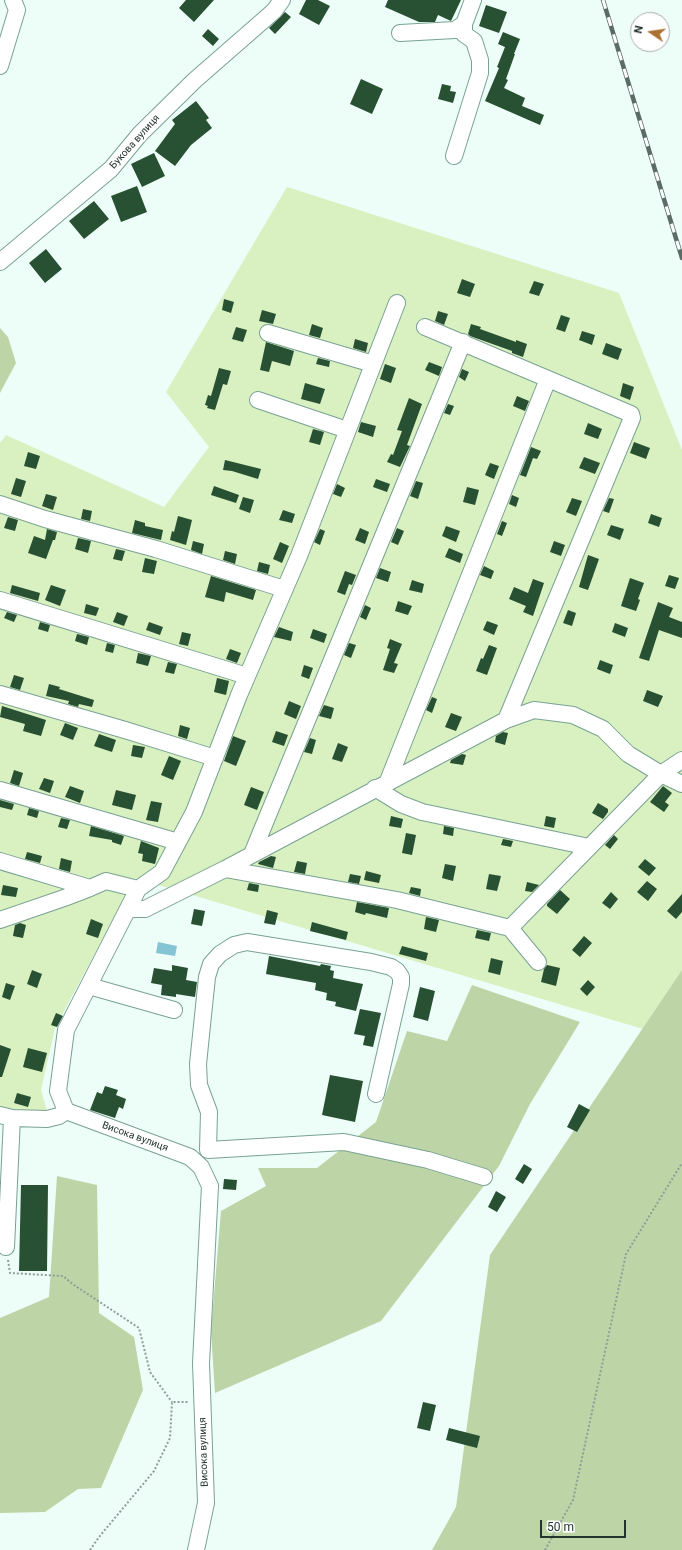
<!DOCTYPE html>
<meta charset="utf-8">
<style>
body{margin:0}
#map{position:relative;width:682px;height:1550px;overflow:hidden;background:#edfef8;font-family:Roboto,sans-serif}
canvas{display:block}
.north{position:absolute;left:630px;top:12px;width:40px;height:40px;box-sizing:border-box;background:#fff;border:1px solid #a7adab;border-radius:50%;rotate:283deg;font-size:11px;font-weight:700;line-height:16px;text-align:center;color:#23332e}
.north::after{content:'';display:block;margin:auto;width:14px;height:18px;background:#ab7131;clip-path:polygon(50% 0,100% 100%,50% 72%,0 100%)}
.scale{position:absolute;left:540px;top:1520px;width:86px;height:18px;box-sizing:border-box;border:2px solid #23332e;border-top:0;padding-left:5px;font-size:12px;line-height:14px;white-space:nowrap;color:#23332e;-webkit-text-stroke:3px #fff;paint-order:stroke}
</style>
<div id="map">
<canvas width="682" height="1550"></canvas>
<div class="north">N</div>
<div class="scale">50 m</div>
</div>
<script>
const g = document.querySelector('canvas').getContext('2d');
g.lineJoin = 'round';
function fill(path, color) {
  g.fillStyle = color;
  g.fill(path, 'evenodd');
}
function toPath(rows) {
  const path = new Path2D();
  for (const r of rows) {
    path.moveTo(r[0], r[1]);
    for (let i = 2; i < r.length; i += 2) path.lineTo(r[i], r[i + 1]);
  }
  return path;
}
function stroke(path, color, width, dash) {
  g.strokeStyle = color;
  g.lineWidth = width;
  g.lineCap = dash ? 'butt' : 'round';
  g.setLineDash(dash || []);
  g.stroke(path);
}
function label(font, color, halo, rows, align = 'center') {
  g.font = font + ' Roboto,sans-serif';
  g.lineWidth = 4;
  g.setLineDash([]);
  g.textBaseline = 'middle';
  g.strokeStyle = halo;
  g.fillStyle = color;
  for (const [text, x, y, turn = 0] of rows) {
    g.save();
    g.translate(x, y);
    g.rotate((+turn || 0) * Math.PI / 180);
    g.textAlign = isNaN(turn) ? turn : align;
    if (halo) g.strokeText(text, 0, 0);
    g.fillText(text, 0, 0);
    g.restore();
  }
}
const green = toPath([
 [287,187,619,293,682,450,682,970,643,1029,135,878,55,1028,41,1090,47,1111,0,1109,0,443,6,435,164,507,209,447,166,392]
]);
const forest = toPath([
 [0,328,8,337,16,363,0,393],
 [682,970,682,1550,432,1550,456,1507,490,1255],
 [472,985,580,1022,530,1104,499,1166,381,1321,215,1393,211,1331,221,1211,266,1186,258,1168,317,1168,376,1122,407,1031,447,1041],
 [57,1176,97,1185,99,1313,134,1337,143,1390,101,1488,78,1489,45,1512,0,1513,0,1318,49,1297]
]);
const water = toPath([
 [158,942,177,946,175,956,156,953]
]);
const building = toPath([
 [186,0,214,0,194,22,179,8],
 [306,0,318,0,330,6,319,25,299,14],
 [388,0,461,0,451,21,438,15,435,22,419,22,385,7],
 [486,5,507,12,499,33,479,26],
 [285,12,291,17,275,34,269,28],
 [208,29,219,39,213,46,202,36],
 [503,32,520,39,514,54,515,54,506,79,508,80,504,88,525,98,522,106,544,115,540,125,485,101,499,68,497,67,505,47,498,44],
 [361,79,383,89,372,114,350,104],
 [442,84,451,86,450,91,456,92,453,103,438,99],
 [196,101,209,118,206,120,212,128,191,145,175,166,155,151,175,124,172,120],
 [154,153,165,176,142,187,131,164],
 [137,186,147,212,121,222,111,196],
 [94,201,109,219,84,239,69,221],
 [46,249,62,269,45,283,29,263],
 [462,279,475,284,470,297,457,293],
 [534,281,544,284,539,296,529,293],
 [224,299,234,302,231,313,222,310],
 [262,310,276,314,273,324,259,321],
 [438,311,448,314,444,325,435,321],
 [561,315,570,318,565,332,556,329],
 [312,324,323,328,320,338,309,335],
 [471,324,481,327,480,329,516,342,516,340,527,344,523,357,512,353,512,351,470,336,468,334],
 [236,327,247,330,243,342,232,339],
 [582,331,595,335,592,345,579,340],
 [355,339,368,343,366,352,353,348],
 [266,342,294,351,290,366,272,361,269,372,260,370],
 [606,343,622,349,618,360,602,354],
 [318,358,330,361,329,367,316,364],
 [429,362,442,367,439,376,425,370],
 [385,364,396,368,391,383,380,379],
 [219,368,231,371,227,385,223,384,215,410,207,408,208,406,205,405,208,395,211,396],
 [462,369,469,372,465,381,459,377],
 [305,383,325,389,320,404,301,399],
 [623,383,634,387,630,400,620,396],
 [517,396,529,401,525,411,513,406],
 [409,398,422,404,407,445,410,446,400,467,387,462,391,454,393,455,402,431,397,430],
 [448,404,454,406,450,415,444,413],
 [361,422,376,426,373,437,358,432],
 [588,423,602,429,598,439,584,434],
 [313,429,324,432,320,445,309,442],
 [634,442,650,448,646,459,630,453],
 [531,447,541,451,537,459,533,458,526,477,520,475],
 [28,452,40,456,36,469,24,466],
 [584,457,600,463,595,474,579,468],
 [225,460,261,469,258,479,232,471,223,470],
 [490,463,499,466,494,479,485,475],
 [16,478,26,481,21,497,11,494],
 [376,479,390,484,387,492,373,487],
 [416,481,423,483,418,499,410,496],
 [337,484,345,488,341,497,333,494],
 [214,486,239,495,236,503,211,495],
 [467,487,479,490,475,505,463,502],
 [46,494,57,497,53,510,42,506],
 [512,495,519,498,516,507,509,504],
 [243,497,254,500,250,513,239,509],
 [572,498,582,501,576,516,566,512],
 [609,498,614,499,609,513,603,511],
 [83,509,92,511,90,521,81,519],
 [283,510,295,514,292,523,279,520],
 [651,514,662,518,659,527,648,523],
 [178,516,192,520,186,545,170,540,172,531,174,532],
 [8,517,18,520,15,531,4,528],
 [135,520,145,523,145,526,163,530,161,540,132,533],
 [502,521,507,523,502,536,497,534],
 [611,525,624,529,620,540,607,535],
 [446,526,460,531,456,542,442,536],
 [360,528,369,532,365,544,355,540],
 [397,528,404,531,398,545,391,542],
 [47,529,57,532,55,540,53,540,46,559,28,553,34,536,45,540],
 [320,529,325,531,320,545,314,542],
 [78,538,91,541,88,553,75,549],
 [193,541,204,544,202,554,191,550],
 [554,541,565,545,561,556,550,552],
 [280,542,289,546,282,563,273,559],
 [449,548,463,554,460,563,445,557],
 [116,549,125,551,122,561,113,559],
 [225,551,237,554,235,564,223,560],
 [588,555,599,559,588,590,579,587],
 [145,558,157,561,154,574,142,572],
 [259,562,270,565,268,574,257,571],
 [484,566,494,571,491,579,480,575],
 [380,568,391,572,388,582,376,578],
 [345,571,356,575,352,585,349,584,345,595,337,592],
 [669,575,679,578,675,589,665,586],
 [211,576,256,590,253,600,226,592,224,602,205,597],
 [630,578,644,583,638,599,640,600,636,611,621,606],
 [533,579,544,583,533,616,523,612,526,606,509,599,514,587,528,593],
 [412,580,424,584,422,593,409,590],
 [12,585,40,593,38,601,10,593],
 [51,585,66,590,60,606,45,600],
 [398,601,412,606,408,615,395,611],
 [658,602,673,608,669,617,682,622,682,638,659,630,649,661,639,658],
 [86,604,99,608,96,616,84,613],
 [365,605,371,608,366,620,360,617],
 [568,610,576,613,572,626,563,623],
 [7,612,17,615,14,622,4,618],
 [117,612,128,616,124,626,113,622],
 [487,621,498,625,494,635,483,630],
 [40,622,50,625,48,632,38,629],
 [149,622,163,627,160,635,146,630],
 [615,623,628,628,625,637,612,632],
 [279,627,293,632,291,641,274,637],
 [313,629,327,634,324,643,310,638],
 [182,632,191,634,188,646,179,644],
 [77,634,89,637,87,645,75,641],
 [390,639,402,644,394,663,398,664,394,673,383,670,390,649,387,648],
 [107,643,115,645,113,653,105,651],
 [349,643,356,645,351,658,344,655],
 [489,645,497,648,487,675,476,671,481,658,483,659],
 [230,649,241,653,237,663,226,659],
 [138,653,151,656,148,666,136,663],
 [600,660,613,665,610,674,597,669],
 [168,662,177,664,174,674,165,672],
 [304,665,313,668,309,679,301,676],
 [14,675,24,678,20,690,10,687],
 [217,678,229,681,226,695,214,692],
 [49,684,60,687,59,689,94,700,92,707,79,704,78,707,68,704,69,701,46,696],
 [647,690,663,696,658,707,643,701],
 [432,697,437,699,432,713,426,710],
 [289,701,301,706,296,719,284,714],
 [324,705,334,708,331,719,319,716],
 [2,706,46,720,41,736,23,731,25,724,0,717],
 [451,713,462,717,456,731,445,727],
 [65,723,78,728,73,740,60,735],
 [180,725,190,728,187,739,178,736],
 [276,731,288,735,284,746,272,742],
 [503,732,508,733,505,745,495,742,496,736],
 [99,734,116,740,112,752,94,746],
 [233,736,246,741,236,766,224,761],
 [310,738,316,740,312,754,304,752],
 [338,743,348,747,342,762,332,759],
 [133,745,145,747,142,758,131,756],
 [462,754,466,755,463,765,450,763,451,760],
 [169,756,181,761,173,780,161,775],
 [14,770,23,773,19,786,10,783],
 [44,778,54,781,50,793,39,789],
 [70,786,84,791,80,803,65,797],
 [663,786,672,793,665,802,669,805,664,812,650,802],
 [251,787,264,792,257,810,244,805],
 [116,790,136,795,132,810,112,805],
 [0,800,14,804,12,810,0,807],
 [151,801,162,803,158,822,146,820],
 [598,803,608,809,608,812,603,819,592,813],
 [29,808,39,811,37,818,27,815],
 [391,816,403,819,401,828,389,826],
 [546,816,556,818,554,828,544,826],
 [61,818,70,820,67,829,58,827],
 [91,826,124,836,121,845,112,842,112,840,89,836],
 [444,826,454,828,453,836,443,834],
 [406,833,416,835,412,855,402,853],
 [614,835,618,839,610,849,605,845],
 [503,839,513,841,511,847,501,845],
 [141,841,159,848,155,864,142,861,143,854,138,853],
 [27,852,42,856,40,863,25,859],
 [271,856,276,857,273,868,258,864,259,862],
 [61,858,72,861,70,872,59,869],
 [645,859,656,868,649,876,638,867],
 [297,861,307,863,305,874,294,872],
 [445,864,456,866,453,881,442,878],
 [366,871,381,875,379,883,364,880],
 [350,874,361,876,359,884,348,882],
 [489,874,501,876,497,891,486,889],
 [647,881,657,889,648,901,637,892],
 [527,882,539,885,532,892,525,891],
 [249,883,259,885,258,892,247,890],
 [3,885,18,888,16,897,1,895],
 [411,887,421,889,420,896,409,893],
 [560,890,570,899,557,914,547,906,547,904],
 [611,892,618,899,610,909,602,903],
 [682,894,682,912,676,919,667,911],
 [357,902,389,908,387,918,366,913,365,915,355,912],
 [194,909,205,911,202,926,191,924],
 [267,910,278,913,275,925,264,923],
 [426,917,439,920,436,932,424,929],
 [91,919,103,924,98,938,86,934],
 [312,922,348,932,346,940,310,931],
 [20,923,26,925,23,938,13,936,15,925],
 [477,930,491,933,489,941,475,938],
 [584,936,592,943,580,957,572,950],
 [402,946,428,953,426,961,399,954],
 [269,956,320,966,321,964,331,966,330,970,334,971,333,978,363,984,356,1011,335,1006,336,1002,326,1000,327,993,315,990,316,983,266,974],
 [491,958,503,961,500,975,488,972],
 [172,965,188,968,186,980,197,982,195,997,176,994,176,997,161,995,162,985,151,983,154,968,172,971],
 [547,965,560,968,556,986,541,982,544,969],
 [32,970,42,974,37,988,27,984],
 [588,980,595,987,587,996,580,989],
 [6,983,15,986,10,1000,2,997],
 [420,987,435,991,428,1021,413,1017],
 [360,1009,381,1013,373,1047,363,1045,365,1036,354,1034],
 [56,1013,63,1016,57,1027,51,1025],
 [0,1045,11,1049,2,1077,0,1077],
 [28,1048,47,1053,42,1072,23,1067],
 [330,1075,363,1081,355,1122,322,1115],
 [105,1086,118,1090,116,1095,126,1099,123,1109,119,1107,115,1118,90,1110,97,1092,102,1094],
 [17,1093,31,1097,28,1107,14,1103],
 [579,1104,590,1110,577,1132,567,1127],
 [524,1164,532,1169,523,1184,515,1179],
 [224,1179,237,1180,236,1190,223,1189],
 [21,1185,48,1185,47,1271,19,1271],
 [496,1191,506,1197,497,1212,488,1207],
 [423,1402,436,1405,430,1431,417,1428],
 [449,1428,480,1436,477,1448,446,1440]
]);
const path = toPath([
 [8,1260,10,1273,63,1276,74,1285,139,1328,150,1372,172,1402],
 [90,1550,99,1537,154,1471,170,1438,172,1402,189,1402],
 [545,1550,573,1500,626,1254,682,1163]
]);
const minor = toPath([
 [400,33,455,30,464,24],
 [0,66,17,10,13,0],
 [454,156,480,73,480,60,474,41,464,34,464,24,473,0],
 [0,262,111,169,140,134,195,80,274,11,282,0],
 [425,327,631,414,632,418,506,720],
 [268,333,373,364],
 [258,400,347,430],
 [0,504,45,519,156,549,284,589],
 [0,600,247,676],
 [0,694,125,730,215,758],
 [388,781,548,379],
 [375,788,401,804,422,812,589,847],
 [0,790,178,842],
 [252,854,463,342],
 [0,861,90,888,106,881,138,889],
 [225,869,397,900,510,928,538,962],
 [128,909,145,909,225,869,506,720,534,710,573,715,603,729,628,754,661,774,682,784],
 [0,920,64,898,90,888],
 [510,928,661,774,682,760],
 [89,986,174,1010],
 [376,1094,401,984,401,977,397,971,391,967,371,962,247,942,234,945,220,954,211,964,207,977,198,1064,199,1085,209,1112,208,1150,344,1142,428,1160,484,1177],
 [0,1115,12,1118,47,1119,59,1116,66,1111],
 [6,1247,12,1118],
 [196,1550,206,1503,201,1363,210,1186,201,1167,190,1157,66,1111,58,1091,66,1030,138,889,162,872,194,812,239,695,299,556,397,303]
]);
const rail = toPath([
 [603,0,682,258]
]);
const streetNames = [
 ["Букова вулиця",135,142,-48],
 ["Висока вулиця",135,1137,20],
 ["Висока вулиця",204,1452,-92]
];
fill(green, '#d9f0c0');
fill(forest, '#bdd5a6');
fill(water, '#85c4d4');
fill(building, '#285032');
stroke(minor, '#79a294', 18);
stroke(path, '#8e9e99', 2, [2, 2]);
stroke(minor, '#fff', 16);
stroke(rail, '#5b6b66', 4.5);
stroke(rail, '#fff', 3, [9]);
label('10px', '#23332e', '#fff', streetNames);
</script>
